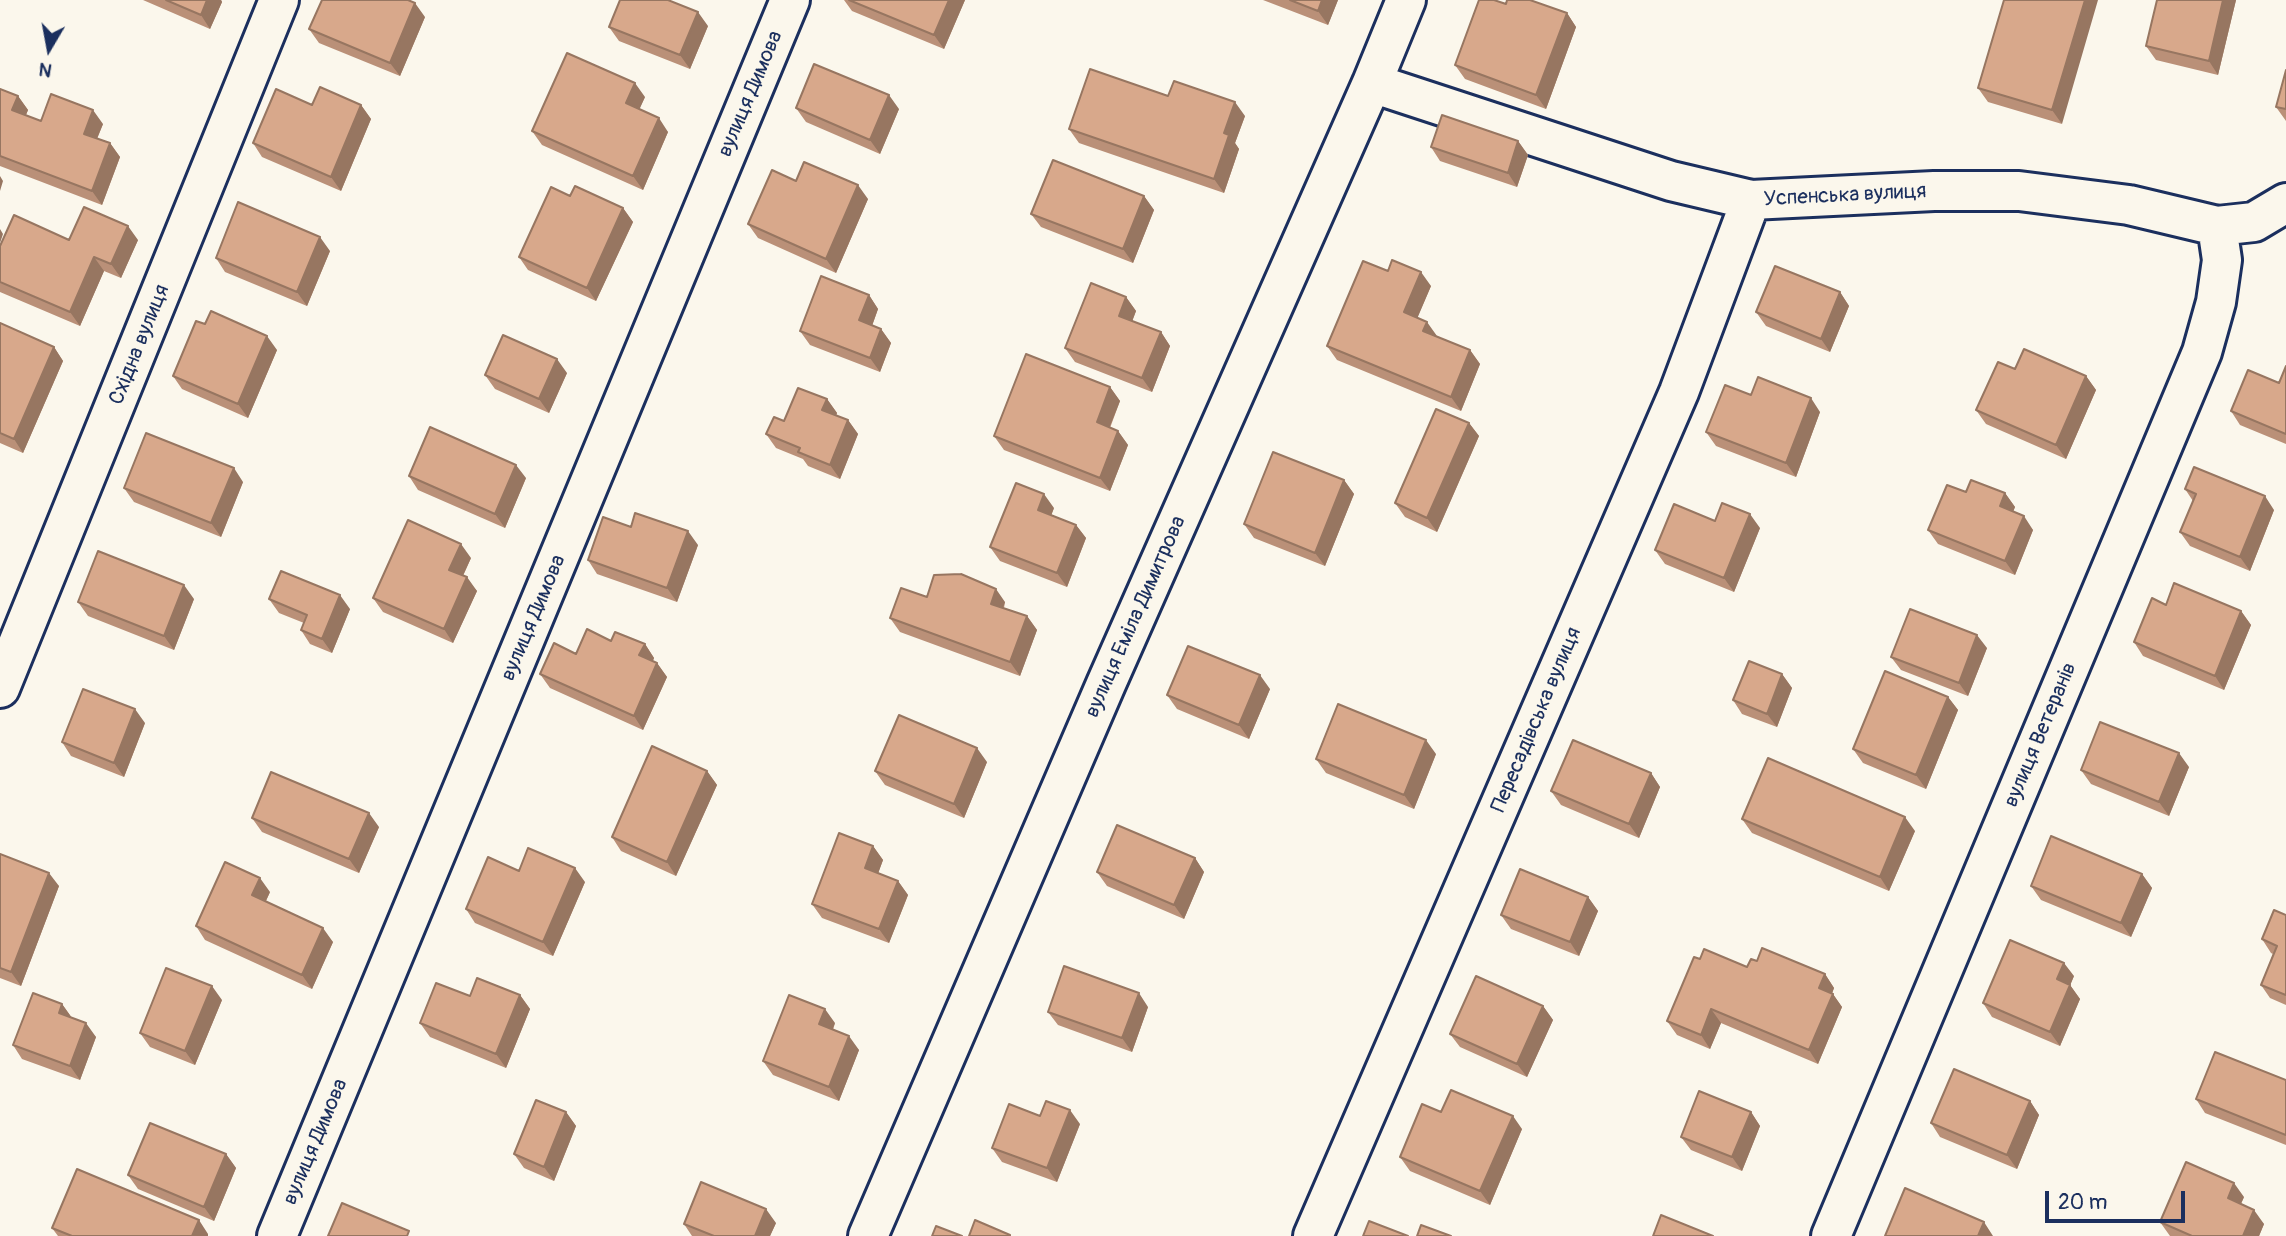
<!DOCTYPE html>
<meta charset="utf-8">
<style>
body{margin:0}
#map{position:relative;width:2286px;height:1236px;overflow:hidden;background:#fbf7ec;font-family:Pangolin,sans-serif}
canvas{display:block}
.north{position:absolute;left:14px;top:14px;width:70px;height:70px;-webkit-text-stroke:5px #fbf7ec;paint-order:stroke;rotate:190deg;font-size:19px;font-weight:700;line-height:28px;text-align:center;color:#1b2f5e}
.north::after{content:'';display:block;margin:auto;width:24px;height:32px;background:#1b2f5e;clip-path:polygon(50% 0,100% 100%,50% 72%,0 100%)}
.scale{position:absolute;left:2045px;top:1191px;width:140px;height:32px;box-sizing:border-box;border:4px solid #1b2f5e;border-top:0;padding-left:9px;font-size:21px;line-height:24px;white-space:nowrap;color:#1b2f5e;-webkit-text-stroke:5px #fbf7ec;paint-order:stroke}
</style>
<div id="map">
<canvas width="2286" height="1236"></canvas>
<div class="north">N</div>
<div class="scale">20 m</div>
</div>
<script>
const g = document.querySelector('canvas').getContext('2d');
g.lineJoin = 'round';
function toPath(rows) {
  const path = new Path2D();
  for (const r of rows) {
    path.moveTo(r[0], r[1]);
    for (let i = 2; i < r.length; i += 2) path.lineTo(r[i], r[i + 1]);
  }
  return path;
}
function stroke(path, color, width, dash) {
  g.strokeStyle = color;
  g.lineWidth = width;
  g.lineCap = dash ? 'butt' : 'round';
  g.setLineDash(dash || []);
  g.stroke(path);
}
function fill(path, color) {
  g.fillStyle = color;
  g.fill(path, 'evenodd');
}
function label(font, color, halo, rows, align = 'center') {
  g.font = font + ' Pangolin,sans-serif';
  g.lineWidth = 5;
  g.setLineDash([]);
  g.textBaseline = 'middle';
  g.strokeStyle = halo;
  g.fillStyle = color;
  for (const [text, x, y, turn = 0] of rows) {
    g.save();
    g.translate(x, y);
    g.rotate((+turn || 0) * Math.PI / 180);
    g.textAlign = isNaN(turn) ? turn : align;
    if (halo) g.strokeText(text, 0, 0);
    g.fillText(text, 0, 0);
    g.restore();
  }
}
const minor = toPath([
 [1372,83,1671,181,1751,200,1934,191,2019,191,2129,205,2217,226,2254,222,2286,203],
 [0,688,279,0],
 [277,1236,790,0],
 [868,1236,1106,684,1372,83,1406,0],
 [1313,1236,1679,392,1751,200],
 [1831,1236,2202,352,2216,302,2222,260,2217,226]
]);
const wall = toPath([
 [143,0,221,0,222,2,210,29],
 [844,0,965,0,944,49,852,11],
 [1263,0,1338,0,1328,25],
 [2004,0,2062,124,1988,102,1978,88],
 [2157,0,2236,0,2218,75,2156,60,2146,46],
 [1567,13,1576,27,1546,109,1465,79,1455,65],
 [425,17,400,76,319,43,309,29],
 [708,26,690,69,619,41,609,27],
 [2286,70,2286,121,2276,107],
 [0,89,18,96,28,110,26,115,41,121,103,124,97,139,110,143,120,157,102,205,0,166],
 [1168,96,1245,116,1235,143,1239,149,1224,193,1079,143,1069,129],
 [645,97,639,109,668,132,643,190,542,145,532,131],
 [361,105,371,119,341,191,262,157,253,143],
 [796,108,899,109,880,154,806,122],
 [1518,141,1528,155,1517,187,1440,161,1431,147],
 [796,181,868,199,836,273,758,238,748,224],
 [570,196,623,208,633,222,596,301,528,270,519,257],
 [1144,196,1154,210,1133,263,1041,227,1031,214],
 [69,240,138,240,121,278,104,271,80,326,0,292,0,246],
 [330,251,307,306,225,272,216,258],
 [1388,271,1431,286,1417,318,1436,336,1470,350,1480,364,1461,411,1337,360,1327,346],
 [1840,292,1849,306,1830,352,1766,326,1756,312],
 [869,295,878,309,872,326,881,329,891,343,880,372,810,345,800,331],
 [1126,297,1136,311,1132,321,1161,332,1170,346,1152,392,1075,362,1065,348],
 [0,323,54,347,63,361,23,453,0,443],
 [205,324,277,350,248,418,182,389,173,376],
 [2286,366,2286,444,2240,425,2231,411,2279,383],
 [2015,369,2086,376,2096,390,2066,459,1986,424,1976,410],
 [567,373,549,413,495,389,485,375],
 [1110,387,1120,401,1110,428,1118,431,1128,445,1110,491,1004,450,994,436],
 [1751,395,1820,412,1796,477,1716,446,1706,432],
 [827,399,837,413,836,416,848,420,858,434,840,479,808,466,803,459,776,448,766,434,784,421],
 [1469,423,1479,436,1437,532,1405,517,1395,503],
 [409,476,526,478,505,528,418,490],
 [1344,480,1354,494,1325,566,1254,538,1244,524],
 [243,482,221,537,134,502,124,488],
 [2185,489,2274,510,2250,571,2190,546,2180,532,2193,501],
 [1966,492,2005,493,2015,507,2013,511,2033,530,2015,575,1938,544,1928,530],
 [1054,508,1051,515,1076,525,1086,538,1067,587,1000,561,990,547],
 [631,527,698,545,677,602,597,574,588,560],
 [1760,528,1734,592,1665,564,1655,550],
 [471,558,463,576,477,591,453,643,383,612,373,598],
 [927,597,1005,602,1004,608,1027,616,1037,630,1020,676,900,632,890,618],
 [194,599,174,650,88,616,78,602],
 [269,599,350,609,332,653,310,644,301,630,304,623,279,613],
 [2241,611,2251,625,2224,690,2143,656,2134,642],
 [611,641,645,644,654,658,653,661,657,663,667,677,643,730,550,688,540,674,576,654],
 [1987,648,1968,696,1901,670,1891,657],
 [1782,674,1792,688,1777,727,1742,714,1733,700],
 [1270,689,1249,739,1177,709,1167,695],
 [1948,697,1958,710,1926,789,1863,763,1853,749],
 [145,723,124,777,71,756,62,742],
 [1436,754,1414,809,1326,773,1316,759],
 [987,762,964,818,885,785,875,771],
 [2189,767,2169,816,2091,784,2081,770],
 [707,771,717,785,676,876,621,851,612,837],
 [1651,773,1660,787,1639,838,1561,805,1551,791],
 [252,818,379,827,359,873,262,832],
 [1742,819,1915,831,1889,891,1752,833],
 [873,846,883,860,878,873,898,881,908,895,889,943,822,918,812,904],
 [0,854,59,886,21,986,0,978],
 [1195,858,1204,872,1184,919,1107,886,1097,872],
 [2142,874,2152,888,2131,937,2041,900,2031,886],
 [585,882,553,956,475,923,466,909],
 [270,892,266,901,333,942,312,989,205,940,196,926],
 [1588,897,1598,911,1579,956,1511,929,1501,915],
 [2286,915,2286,1005,2270,998,2261,985,2273,954,2271,953,2262,939],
 [1700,959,1747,967,1757,961,1825,974,1834,988,1832,993,1842,1007,1818,1064,1721,1023,1710,1049,1677,1035,1667,1021],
 [2074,976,2070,985,2080,999,2060,1046,1992,1017,1983,1003],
 [520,995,530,1009,506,1068,430,1037,420,1023,470,996],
 [222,1000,195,1065,150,1047,140,1033],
 [62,1004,72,1018,96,1037,80,1080,22,1059,13,1045],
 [1543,1006,1553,1020,1527,1077,1460,1047,1450,1034],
 [1148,1007,1132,1052,1058,1025,1048,1012],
 [835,1023,833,1030,859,1050,839,1101,773,1075,763,1061],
 [2286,1080,2286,1145,2205,1113,2196,1099],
 [2030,1101,2039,1115,2017,1169,1940,1137,1931,1123],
 [566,1112,576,1126,554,1181,524,1168,514,1154],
 [1441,1112,1522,1129,1490,1205,1410,1171,1400,1157],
 [1751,1112,1760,1126,1742,1171,1691,1150,1681,1137],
 [1080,1124,1057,1182,1002,1162,992,1148],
 [226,1154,236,1168,214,1221,138,1189,128,1175],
 [2244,1197,2241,1204,2264,1224,2259,1236,2170,1236,2160,1222],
 [776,1223,770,1236,692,1236,684,1224],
 [52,1228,208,1234,208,1236,58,1236]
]);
const shadedWall = toPath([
 [207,0,221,0,222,2,210,29,201,15],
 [949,0,965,0,944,49,934,35],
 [1322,0,1338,0,1328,25,1318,11],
 [2085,0,2098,0,2062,124,2052,110],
 [2223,0,2236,0,2218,75,2209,61],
 [415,3,425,17,400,76,390,63],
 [698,12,708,26,690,69,680,55],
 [1567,13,1576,27,1546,109,1536,95],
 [635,83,645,97,636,117,626,103],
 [889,95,899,109,880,154,870,140],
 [18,96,28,110,22,124,12,110],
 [1235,102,1245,116,1235,143,1239,149,1224,193,1214,179,1224,133],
 [361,105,371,119,341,191,331,177],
 [93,110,103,124,93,148,84,134],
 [659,118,668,132,643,190,633,176],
 [1518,141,1528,155,1517,187,1508,173],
 [110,143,120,157,102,205,92,191],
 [0,176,3,181,0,191],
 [858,185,868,199,836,273,826,259],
 [1144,196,1154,210,1133,263,1123,249],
 [623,208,633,222,596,301,587,288],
 [128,226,138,240,121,278,111,264],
 [0,229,3,234,0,243],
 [320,237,330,251,307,306,297,292],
 [94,257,104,271,80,326,70,312],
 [1421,272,1431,286,1414,326,1404,312],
 [1840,292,1849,306,1830,352,1821,339],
 [869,295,878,309,869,334,859,320],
 [1126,297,1136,311,1129,330,1119,316],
 [1427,322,1437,336,1423,331],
 [881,329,891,343,880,372,870,358],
 [1161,332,1170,346,1152,392,1142,378],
 [267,336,277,350,248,418,238,404],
 [54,347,63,361,23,453,14,439],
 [1470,350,1480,364,1461,411,1451,397],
 [557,359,567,373,549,413,539,399],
 [2086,376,2096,390,2066,459,2056,445],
 [1110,387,1120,401,1106,436,1097,422],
 [1811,398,1820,412,1796,477,1786,463],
 [827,399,837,413,832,424,822,410],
 [848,420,858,434,840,479,830,465],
 [1469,423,1479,436,1437,532,1427,518],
 [1118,431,1128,445,1110,491,1100,478],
 [516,465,526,478,505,528,495,514],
 [234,468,243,482,221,537,211,523],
 [1344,480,1354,494,1325,566,1315,553],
 [2005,493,2015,507,2010,520,2000,506],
 [1044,494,1054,508,1048,524,1038,510],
 [2265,496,2274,510,2250,571,2240,557],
 [1750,514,1760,528,1734,592,1724,578],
 [2024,516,2033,530,2015,575,2005,561],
 [1076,525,1086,538,1067,587,1057,573],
 [688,531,698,545,677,602,667,588],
 [461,544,471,558,459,584,449,570],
 [467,577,477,591,453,643,444,629],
 [184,585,194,599,174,650,164,636],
 [996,589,1005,602,1000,617,991,604],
 [340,595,350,609,332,653,322,639],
 [2241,611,2251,625,2224,690,2215,676],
 [1027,616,1037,630,1020,676,1010,662],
 [1977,635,1987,648,1968,696,1959,683],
 [645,644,654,658,649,669,639,655],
 [657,663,667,677,643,730,634,716],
 [1782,674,1792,688,1777,727,1767,714],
 [1260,675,1270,689,1249,739,1239,725],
 [1948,697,1958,710,1926,789,1916,775],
 [135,709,145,723,124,777,114,763],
 [1426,740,1436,754,1414,809,1404,795],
 [977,748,987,762,964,818,954,804],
 [2179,753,2189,767,2169,816,2159,802],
 [707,771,717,785,676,876,667,862],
 [1651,773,1660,787,1639,838,1629,824],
 [369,813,379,827,359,873,349,859],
 [1905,817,1915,831,1889,891,1880,877],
 [873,846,883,860,875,882,865,868],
 [1195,858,1204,872,1184,919,1174,905],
 [575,868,585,882,553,956,543,942],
 [49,873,59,886,21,986,11,972],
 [2142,874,2152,888,2131,937,2121,923],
 [260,878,270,892,262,909,252,895],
 [898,881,908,895,889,943,879,929],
 [1588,897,1598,911,1579,956,1570,942],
 [323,928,333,942,312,989,302,975],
 [2064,963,2074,976,2067,993,2057,979],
 [1825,974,1834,988,1829,1002,1819,988],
 [2070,985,2080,999,2060,1046,2050,1032],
 [212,986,222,1000,195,1065,185,1051],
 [1139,993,1148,1007,1132,1052,1122,1038],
 [1833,994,1842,1007,1818,1064,1809,1050],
 [520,995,530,1009,506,1068,496,1054],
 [62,1004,72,1018,59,1013],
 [1543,1006,1553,1020,1527,1077,1517,1064],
 [825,1009,835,1023,829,1038,819,1024],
 [1711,1009,1721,1023,1710,1049,1701,1035],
 [86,1023,96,1037,80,1080,70,1066],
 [849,1036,859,1050,839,1101,829,1087],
 [2030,1101,2039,1115,2017,1169,2007,1155],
 [1070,1110,1080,1124,1057,1182,1047,1168],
 [566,1112,576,1126,554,1181,544,1167],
 [1751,1112,1760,1126,1742,1171,1732,1157],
 [1513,1116,1522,1129,1490,1205,1480,1191],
 [226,1154,236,1168,214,1221,204,1207],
 [2234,1183,2244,1197,2237,1212,2228,1198],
 [766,1209,776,1223,770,1236,755,1236],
 [2254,1210,2264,1224,2259,1236,2243,1236],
 [199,1220,208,1234,208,1236,192,1236],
 [1984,1222,1993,1236,1978,1236]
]);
const building = toPath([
 [166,0,207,0,201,15,166,0],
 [322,0,408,0,415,3,390,63,309,29,322,0],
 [620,0,668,0,698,12,680,55,609,27,620,0],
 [849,0,949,0,934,35,849,0],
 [1290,0,1322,0,1318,11,1290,0],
 [1479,0,1494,0,1506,4,1507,0,1530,0,1567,13,1536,95,1455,65,1479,0],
 [2004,0,2085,0,2052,110,1978,88,2004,0],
 [2157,0,2223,0,2209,61,2146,46,2157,0],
 [567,53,635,83,626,103,659,118,633,176,532,131,567,53],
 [814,64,889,95,870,140,796,108,814,64],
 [1090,69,1168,96,1174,81,1235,102,1224,133,1229,135,1214,179,1069,129,1090,69],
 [2286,70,2286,109,2276,107,2286,70],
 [320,87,361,105,331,177,253,143,276,89,312,105,320,87],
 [0,89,18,96,12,110,41,121,51,94,93,110,84,134,110,143,92,191,0,156,0,89],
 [1442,115,1518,141,1508,173,1431,147,1442,115],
 [1053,160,1144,196,1123,249,1031,214,1053,160],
 [804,162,858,185,826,259,748,224,772,170,796,181,804,162],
 [575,186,623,208,587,288,519,257,551,187,570,196,575,186],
 [238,202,320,237,297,292,216,258,238,202],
 [84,207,128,226,111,264,94,257,70,312,0,282,0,246,14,215,69,240,84,207],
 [1392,260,1421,272,1404,312,1427,322,1423,331,1470,350,1451,397,1327,346,1363,261,1388,271,1392,260],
 [1775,266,1840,292,1821,339,1756,312,1775,266],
 [821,276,869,295,859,320,881,329,870,358,800,331,821,276],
 [1091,283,1126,297,1119,316,1161,332,1142,378,1065,348,1091,283],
 [211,311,267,336,238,404,173,376,196,321,205,324,211,311],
 [0,323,54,347,14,439,0,433,0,323],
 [503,335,557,359,539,399,485,375,503,335],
 [2024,349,2086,376,2056,445,1976,410,1998,362,2015,369,2024,349],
 [1026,354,1110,387,1097,422,1118,431,1100,478,994,436,1026,354],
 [2286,366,2286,434,2231,411,2248,370,2279,383,2286,366],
 [1758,377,1811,398,1786,463,1706,432,1725,385,1751,395,1758,377],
 [798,388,827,399,822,410,848,420,830,465,798,452,800,448,766,434,774,417,784,421,798,388],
 [1436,409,1469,423,1427,518,1395,503,1436,409],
 [430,427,516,465,495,514,409,476,430,427],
 [146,433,234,468,211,523,124,488,146,433],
 [1273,452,1344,480,1315,553,1244,524,1273,452],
 [2194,467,2265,496,2240,557,2180,532,2196,494,2185,489,2194,467],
 [1971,480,2005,493,2000,506,2024,516,2005,561,1928,530,1947,485,1966,492,1971,480],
 [1016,483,1044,494,1038,510,1076,525,1057,573,990,547,1016,483],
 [1722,503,1750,514,1724,578,1655,550,1674,504,1715,521,1722,503],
 [635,513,688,531,667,588,588,560,603,517,631,527,635,513],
 [408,520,461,544,449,570,467,577,444,629,373,598,408,520],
 [98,551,184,585,164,636,78,602,98,551],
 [281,571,340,595,322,639,301,630,307,615,269,599,281,571],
 [961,574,996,589,991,604,1027,616,1010,662,890,618,901,588,927,597,934,575,961,574],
 [2174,583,2241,611,2215,676,2134,642,2152,598,2166,605,2174,583],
 [1910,609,1977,635,1959,683,1891,657,1910,609],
 [587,629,611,641,615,632,645,644,639,655,657,663,634,716,540,674,554,643,576,654,587,629],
 [1188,646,1260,675,1239,725,1167,695,1188,646],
 [1749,661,1782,674,1767,714,1733,700,1749,661],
 [1885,671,1948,697,1916,775,1853,749,1885,671],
 [83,689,135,709,114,763,62,742,83,689],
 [1338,704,1426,740,1404,795,1316,759,1338,704],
 [899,715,977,748,954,804,875,771,899,715],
 [2100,722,2179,753,2159,802,2081,770,2100,722],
 [1573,740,1651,773,1629,824,1551,791,1573,740],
 [652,746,707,771,667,862,612,837,652,746],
 [1768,758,1905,817,1880,877,1742,819,1768,758],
 [271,772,369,813,349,859,252,818,271,772],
 [1117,825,1195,858,1174,905,1097,872,1117,825],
 [839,833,873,846,865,868,898,881,879,929,812,904,839,833],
 [2051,836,2142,874,2121,923,2031,886,2051,836],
 [528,848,575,868,543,942,466,909,488,857,519,871,528,848],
 [0,854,49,873,11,972,0,968,0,854],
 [225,862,260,878,252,895,323,928,302,975,196,926,225,862],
 [1520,869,1588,897,1570,942,1501,915,1520,869],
 [2274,910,2286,915,2286,995,2261,985,2277,946,2262,939,2274,910],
 [2010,940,2064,963,2057,979,2070,985,2050,1032,1983,1003,2010,940],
 [1762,948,1825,974,1819,988,1833,994,1809,1050,1711,1009,1701,1035,1667,1021,1694,957,1700,959,1704,949,1747,967,1751,959,1757,961,1762,948],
 [1064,966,1139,993,1122,1038,1048,1012,1064,966],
 [166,968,212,986,185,1051,140,1033,166,968],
 [1476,976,1543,1006,1517,1064,1450,1034,1476,976],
 [477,978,520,995,496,1054,420,1023,436,983,470,996,477,978],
 [33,993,62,1004,59,1013,86,1023,70,1066,13,1045,33,993],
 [789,995,825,1009,819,1024,849,1036,829,1087,763,1061,789,995],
 [2215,1052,2286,1080,2286,1135,2196,1099,2215,1052],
 [1954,1069,2030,1101,2007,1155,1931,1123,1954,1069],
 [1451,1090,1513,1116,1480,1191,1400,1157,1422,1104,1441,1112,1451,1090],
 [1699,1091,1751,1112,1732,1157,1681,1137,1699,1091],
 [536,1100,566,1112,544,1167,514,1154,536,1100],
 [1046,1101,1070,1110,1047,1168,992,1148,1009,1104,1040,1116,1046,1101],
 [150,1123,226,1154,204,1207,128,1175,150,1123],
 [2186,1162,2234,1183,2228,1198,2254,1210,2243,1236,2192,1236,2160,1222,2186,1162],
 [77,1169,199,1220,192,1236,72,1236,52,1228,77,1169],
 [701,1182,766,1209,755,1236,714,1236,684,1224,701,1182],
 [1905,1188,1984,1222,1978,1236,1885,1236,1905,1188],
 [342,1203,409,1231,407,1236,328,1236,342,1203],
 [1661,1215,1713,1236,1653,1236,1661,1215],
 [975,1220,1010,1235,1010,1236,969,1236,975,1220],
 [1369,1221,1408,1236,1363,1236,1369,1221],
 [1421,1225,1451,1236,1417,1236,1421,1225],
 [936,1226,962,1236,932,1236,936,1226]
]);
const streetNames = [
 ["вулиця Димова",751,94,-67],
 ["Успенська вулиця",1845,196,-3],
 ["Східна вулиця",140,345,-68],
 ["вулиця Еміла Димитрова",1136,617,-66],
 ["вулиця Димова",534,618,-67],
 ["Пересадівська вулиця",1537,720,-67],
 ["вулиця Ветеранів",2041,735,-67],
 ["вулиця Димова",316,1142,-67]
];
stroke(minor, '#1b2f5e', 44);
stroke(minor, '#fbf7ec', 38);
fill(wall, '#ba9078');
fill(shadedWall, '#977661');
fill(building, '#d8a88b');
stroke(building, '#977661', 2);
label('21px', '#1b2f5e', '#fbf7ec', streetNames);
</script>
